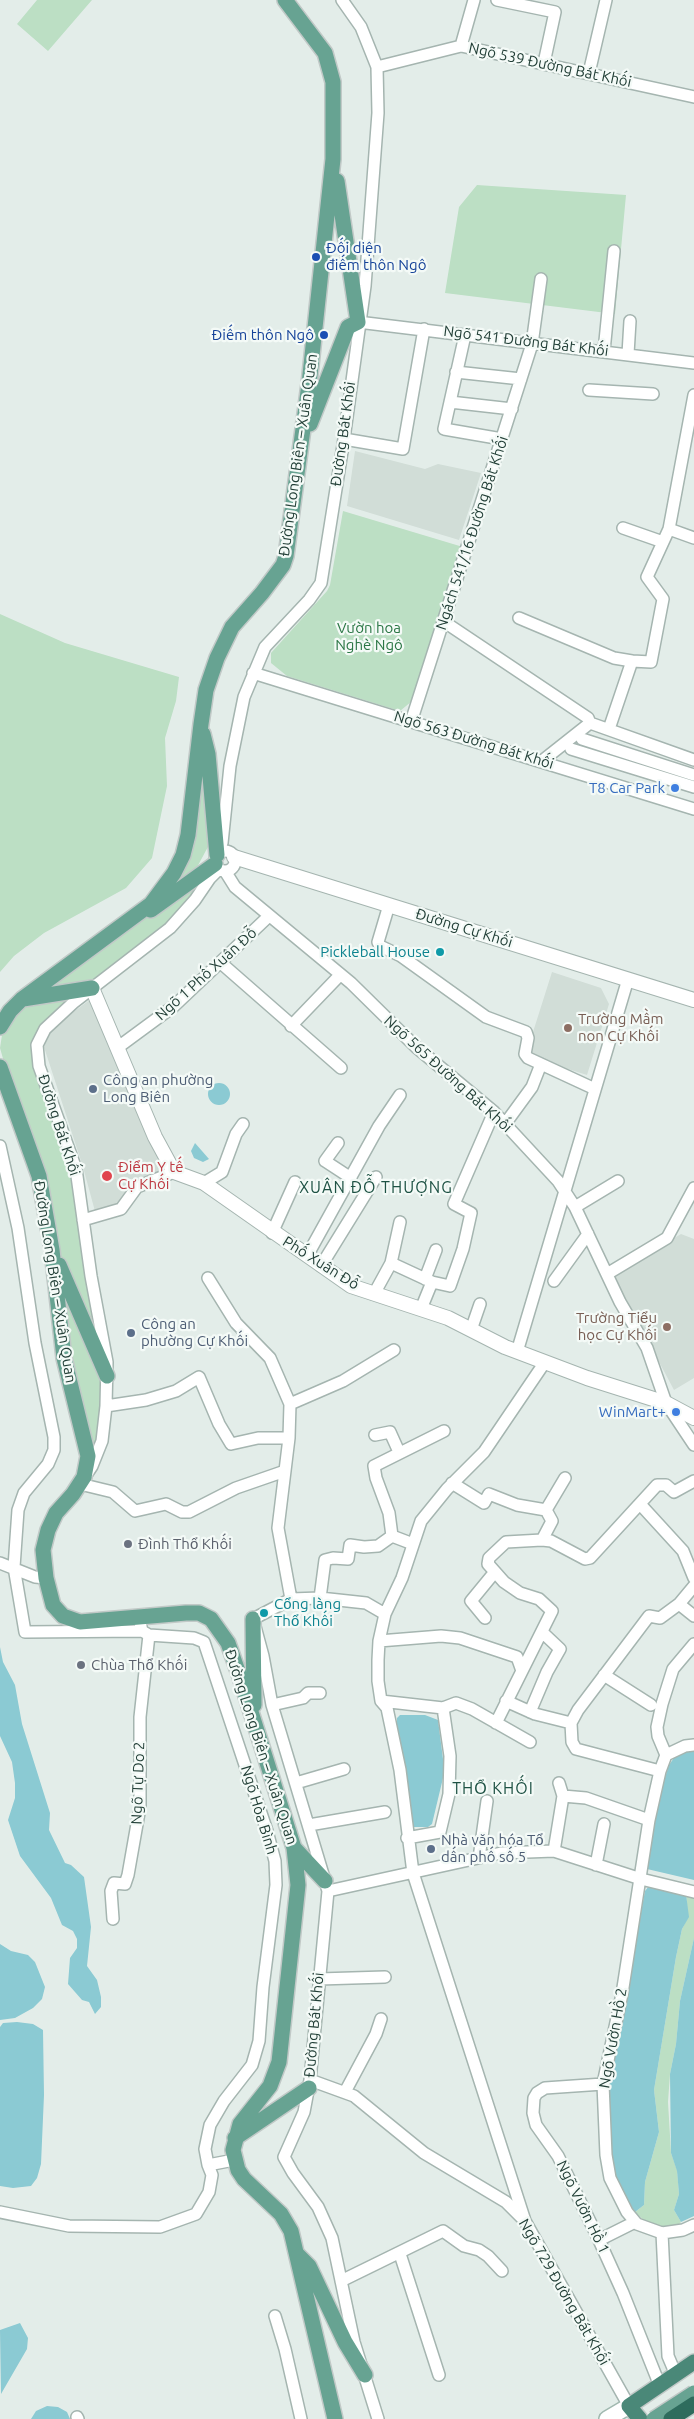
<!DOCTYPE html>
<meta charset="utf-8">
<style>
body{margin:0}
canvas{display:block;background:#e3ede9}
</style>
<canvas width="694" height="2419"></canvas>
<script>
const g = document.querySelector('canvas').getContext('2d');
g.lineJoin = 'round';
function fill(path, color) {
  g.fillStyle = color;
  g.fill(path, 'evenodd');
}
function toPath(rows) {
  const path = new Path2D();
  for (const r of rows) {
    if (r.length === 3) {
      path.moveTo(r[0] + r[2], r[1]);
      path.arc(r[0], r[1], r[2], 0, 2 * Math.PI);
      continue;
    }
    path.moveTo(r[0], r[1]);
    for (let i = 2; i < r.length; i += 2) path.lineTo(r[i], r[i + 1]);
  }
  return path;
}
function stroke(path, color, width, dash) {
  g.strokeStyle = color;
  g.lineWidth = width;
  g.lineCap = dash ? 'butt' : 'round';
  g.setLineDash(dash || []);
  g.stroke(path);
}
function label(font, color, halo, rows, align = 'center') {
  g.font = font + ' Ubuntu,sans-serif';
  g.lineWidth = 4.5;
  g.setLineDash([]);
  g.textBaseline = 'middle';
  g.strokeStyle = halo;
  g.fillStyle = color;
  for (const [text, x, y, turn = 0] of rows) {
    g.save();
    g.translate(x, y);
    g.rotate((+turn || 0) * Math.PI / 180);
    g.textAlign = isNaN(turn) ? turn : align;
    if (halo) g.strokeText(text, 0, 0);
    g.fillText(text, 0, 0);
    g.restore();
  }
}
const built = toPath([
 [355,451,425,469,438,464,481,473,459,540,347,506],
 [552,972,601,988,609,1004,587,1075,536,1059,527,1051],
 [91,999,166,1172,120,1207,96,1215,83,1167,44,1047,48,1033,53,1027],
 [681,1234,694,1239,694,1378,674,1390,613,1275]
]);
const green = toPath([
 [37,0,92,0,48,51,17,24],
 [477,185,626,195,615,314,445,293,459,207],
 [343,511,463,547,412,701,400,711,287,676,271,663,271,653,327,591,330,585],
 [0,614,65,643,179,677,176,701,165,738,167,786,152,858,126,888,44,933,14,956,0,972],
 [202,752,210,843,195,871,159,897,173,879],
 [203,878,185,907,146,942,96,980,37,992,99,944],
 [79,995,41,1026,34,1037,32,1051,68,1152,99,1341,59,1257,0,1048,2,1035,7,1023,23,1003],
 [58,1274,100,1375,102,1395,96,1444,92,1455,73,1371],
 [686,1894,694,1897,694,1938,680,2001,676,2044,670,2074,668,2102,671,2153,677,2170,679,2194,674,2210,681,2222,677,2226,662,2228,647,2223,635,2212,644,2205,645,2182,659,2132,654,2090,676,1957,682,1929,688,1917]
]);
const water = toPath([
 [219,1094,11],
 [195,1143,209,1159,203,1162,194,1158,191,1151],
 [0,1647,3,1662,15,1685,22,1724,50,1813,49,1830,65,1863,71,1865,84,1877,91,1927,87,1966,97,1980,101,1997,101,2007,95,2014,89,2002,82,2000,68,1984,70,1958,77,1948,77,1939,73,1931,62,1925,51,1898,20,1856,8,1820,15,1798,15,1783,12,1762,0,1736],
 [400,1715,425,1715,438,1720,443,1759,443,1778,432,1824,428,1827,411,1827,397,1728,397,1718],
 [694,1749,694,1880,647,1869,654,1812,669,1765,676,1755,687,1750],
 [649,1886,686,1894,689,1917,682,1929,676,1957,654,2090,659,2132,645,2182,644,2205,635,2212,615,2182,609,2140,608,2078,619,2029,645,1891],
 [694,1938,694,2216,681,2222,674,2210,679,2194,677,2171,671,2153,670,2074,676,2044,680,2001],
 [0,1944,11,1951,28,1955,35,1962,45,1987,42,1999,33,2008,15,2018,0,2020],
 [17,2022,33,2024,43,2030,44,2095,41,2164,37,2178,31,2186,13,2188,0,2186,0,2027,3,2023],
 [20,2323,28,2338,27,2349,1,2394,0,2330],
 [47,2406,58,2407,67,2412,70,2419,31,2419,36,2411]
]);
const minor = toPath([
 [497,0,555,12,544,63],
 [461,46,474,0],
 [377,67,461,46,694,97],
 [589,73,606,0],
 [358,322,694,363],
 [465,335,444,429,502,439],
 [604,351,614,251],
 [628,354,630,321],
 [456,372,521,379],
 [589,390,653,394],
 [450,402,512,409],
 [344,439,403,449,424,329],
 [623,528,663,542],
 [669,529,694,538],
 [519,618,614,658,632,661],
 [443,621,588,718,590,723],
 [253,673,694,809],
 [411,722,532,344,541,279],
 [590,723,694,760],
 [609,729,632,661,651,662,663,599,647,577,669,529,694,395],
 [582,739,694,775],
 [571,749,694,787],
 [542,761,590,723],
 [222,843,230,766,244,697,265,647,309,600,321,583,344,439,365,286,378,113,377,67,361,27,342,0],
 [225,861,10],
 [219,869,210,878,195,900,170,928,73,1003,45,1029,37,1045,39,1066,76,1169,91,1276,107,1362,106,1406,102,1441,92,1466,80,1484,113,1492,135,1511,166,1504,182,1512,189,1512,236,1488,285,1471],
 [225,871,235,887,351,983,416,1047,494,1112,558,1181,575,1207,620,1302,647,1348,666,1403,694,1445],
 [389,905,378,942,380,946,401,956,486,1017,526,1032,528,1038,525,1054,528,1058,595,1089],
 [221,963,341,1068],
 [291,1026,340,975],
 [117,1048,174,1006,269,916],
 [505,1124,532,1087,541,1064],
 [338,1143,325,1161,351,1178],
 [0,1146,18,1228,35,1343,54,1437,54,1450,48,1464,24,1493,18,1510,14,1567,25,1632,142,1631],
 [204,1183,222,1172,236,1134,243,1124],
 [575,1207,618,1181],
 [83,1220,121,1209,137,1187,174,1172],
 [272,1233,295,1182],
 [307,1256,379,1126,400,1095],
 [391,1263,432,1282],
 [321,1266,376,1177],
 [607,1274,667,1238,694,1188],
 [208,1278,236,1323,270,1358,290,1404],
 [425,1279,436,1250],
 [554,1281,588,1234],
 [374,1294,391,1263,400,1222],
 [421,1309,432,1282,450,1286,463,1249,471,1213,454,1204,494,1112],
 [471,1330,480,1304],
 [517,1352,628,979],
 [106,1406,146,1400,176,1391,199,1377,219,1424,231,1444,258,1438,289,1438],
 [375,1435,390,1432,399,1452],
 [452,1483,484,1503,489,1494,517,1505,546,1510,552,1521,542,1540],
 [640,1504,683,1551,694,1578],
 [546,1510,565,1478],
 [413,1544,392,1536,389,1513,376,1478,374,1466,444,1431],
 [0,1563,35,1577,46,1578],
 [320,1598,325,1560,333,1558,348,1559,350,1545,364,1547,378,1546,392,1536],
 [291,1599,278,1528,289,1438,290,1404,343,1381,394,1350],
 [679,1604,694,1616],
 [139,1618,142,1631,149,1635,194,1638,204,1642,267,1831,275,1861,276,1885,263,1987,259,2041,252,2065,224,2101,210,2125,205,2149,208,2165],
 [485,1618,471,1601,494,1573],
 [379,1641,441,1636,460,1638,517,1657,522,1671],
 [604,1675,651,1705],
 [381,1701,443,1708,450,1756,449,1794,440,1832,407,1838],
 [506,1701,535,1714,571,1723,572,1742,576,1749,660,1771],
 [272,1705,303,1698,308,1693,320,1693],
 [443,1708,456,1703,472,1709,530,1742],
 [530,1712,547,1672,560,1649,542,1632],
 [496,1723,552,1611,539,1599,520,1593,504,1582,488,1564,489,1558,506,1542,542,1540,551,1541,585,1559,590,1558,657,1485,666,1485,674,1492,694,1481],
 [571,1723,578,1710,649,1616,660,1618,679,1604,694,1586],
 [694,1745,685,1746,666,1755,660,1771,649,1820,622,1994,603,2084,606,2155,610,2178,627,2212,637,2224,662,2233,683,2230,694,2225],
 [666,1755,658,1736,657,1727,662,1704,673,1669,694,1644],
 [296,1783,344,1769],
 [563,1796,586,1798,649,1820],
 [309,1825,385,1812],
 [554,1851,563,1796,559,1783],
 [479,1858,487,1801],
 [596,1865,604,1824],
 [328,1891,501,1853,554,1851,641,1879,694,1892],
 [113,1919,111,1891,114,1883,125,1884,128,1875,140,1807,140,1717,149,1635],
 [319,1979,385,1977],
 [310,2080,354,2096,424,2153,506,2202,525,2221,629,2406],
 [603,2084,545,2088,537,2093,534,2098,533,2113,536,2125,558,2156,599,2240,623,2293,660,2386],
 [345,2092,376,2034,381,2019],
 [0,2212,69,2226,160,2227,196,2214,209,2192,212,2175,208,2165,234,2160],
 [525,2221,413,1873,400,1770,387,1708,381,1701,378,1681,378,1660,379,1641,385,1614,402,1578,421,1521,447,1489,484,1452,545,1362],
 [662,2233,668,2356,676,2375],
 [599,2240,635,2222],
 [400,2254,439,2375],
 [341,2281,443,2231,464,2246,479,2250,488,2256,502,2271],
 [275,2316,285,2349,301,2419],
 [77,2417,78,2419],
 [378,2419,354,2342,332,2238,318,2207,293,2173,284,2157,304,2112,310,2080,328,1891,272,1705,263,1656,253,1619,291,1599,320,1598,366,1603,385,1614]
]);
const tertiary = toPath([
 [234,857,694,1000],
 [92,988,155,1137,174,1172,204,1183,351,1286,448,1318,505,1347,587,1378,666,1403,694,1418]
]);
const secondary = toPath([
 [607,2419,629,2406]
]);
const primary = toPath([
 [310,424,348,327,358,322,337,181],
 [203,734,208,754,217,855],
 [151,910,215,864],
 [23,999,92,988],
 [0,1027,10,1011,22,999,151,904,174,873,183,855,188,835,201,724,206,690,217,658,232,627,262,593,283,565,286,556,309,384,333,159,333,82,325,53,285,0],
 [0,1067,39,1176,52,1250,64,1358,88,1456,84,1477,73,1494,56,1513,48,1530,43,1550,46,1578,53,1605,63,1616,80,1622,186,1613,199,1613,211,1619,228,1643,240,1677,294,1848,298,1885,279,2062,270,2086,240,2124,233,2150,238,2170,244,2179,281,2214,291,2231,335,2419],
 [59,1265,107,1376],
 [253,1619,254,1705],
 [294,1848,325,1881],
 [235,2138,309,2088],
 [298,2255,309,2266,345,2342,365,2375]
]);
const trunk = toPath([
 [640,2419,629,2406,694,2362]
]);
const primaryBridge = toPath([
 [654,2419,694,2393]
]);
const motorwayBridge = toPath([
 [671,2419,694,2404]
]);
const markers = [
 [316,257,5,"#1a4fb4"],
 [324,335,5,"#1a4fb4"],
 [675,788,5,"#3f7fe0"],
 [440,952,5,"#0f9aa8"],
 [568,1028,5,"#8d6e63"],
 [93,1089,5,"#5c6f8a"],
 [107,1176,6,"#e0444e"],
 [667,1327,5,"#8d6e63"],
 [131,1333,5,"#5c6f8a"],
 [676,1412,5,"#3f7fe0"],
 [128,1544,5,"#6b7280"],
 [264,1613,5,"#0f9aa8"],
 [81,1665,5,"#6b7280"],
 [431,1849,5,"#5c6f8a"]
];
const streetNames = [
 ["Ngõ 539 Đường Bát Khối",550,65,12],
 ["Ngõ 541 Đường Bát Khối",526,341,7],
 ["Đường Bát Khối",343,434,-82],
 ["Đường Long Biên – Xuân Quan",298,455,-82],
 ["Ngách 541/16 Đường Bát Khối",472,533,-72],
 ["Ngõ 563 Đường Bát Khối",474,740,17],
 ["Đường Cự Khối",464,928,17],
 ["Ngõ 1 Phố Xuân Đỗ",206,974,-42],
 ["Ngõ 565 Đường Bát Khối",448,1074,42],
 ["Đường Bát Khối",59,1125,72],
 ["Phố Xuân Đỗ",321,1263,32],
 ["Đường Long Biên – Xuân Quan",55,1282,81],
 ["Đường Long Biên – Xuân Quan",261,1747,72],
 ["Ngõ Tự Do 2",138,1783,-88],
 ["Ngõ Hòa Bình",259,1810,73],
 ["Đường Bát Khối",314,2025,-85],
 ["Ngõ Vườn Hồ 2",613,2038,-80],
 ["Ngõ Vườn Hồ 1",583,2207,64],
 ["Ngõ 729 Đường Bát Khối",564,2292,60]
];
const transitNames = [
 ["Đối diện",326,248],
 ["điếm thôn Ngô",326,265],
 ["Điếm thôn Ngô",314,335,"right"]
];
const parkNames = [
 ["Vườn hoa",369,628],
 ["Nghè Ngô",369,645]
];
const shopNames = [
 ["T8 Car Park",665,788],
 ["WinMart+",666,1412]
];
const cultureNames = [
 ["Pickleball House",430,952],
 ["Cổng làng",274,1604,"left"],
 ["Thổ Khối",274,1621,"left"]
];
const educationNames = [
 ["Trường Mầm",578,1019],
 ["non Cự Khối",578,1036],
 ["Trường Tiểu",657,1318,"right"],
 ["học Cự Khối",657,1335,"right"]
];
const serviceNames = [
 ["Công an phường",103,1080],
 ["Long Biên",103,1097],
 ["Công an",141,1324],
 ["phường Cự Khối",141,1341],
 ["Nhà văn hóa Tổ",441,1840],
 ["dấn phố số 5",441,1857]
];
const healthNames = [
 ["Điểm Y tế",118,1167],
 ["Cự Khối",118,1184]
];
const worshipNames = [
 ["Đình Thổ Khối",138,1544],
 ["Chùa Thổ Khối",91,1665]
];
const neighbourhoodNames = [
 ["XUÂN ĐỖ THƯỢNG",376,1188],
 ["THỔ KHỐI",493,1789]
];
fill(built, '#d1ddd7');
fill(green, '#bcdfc4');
fill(water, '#8bcad3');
stroke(minor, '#a5b5b0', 14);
stroke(tertiary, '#a5b5b0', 16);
stroke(secondary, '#a1b9b0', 18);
stroke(primary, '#c1c9c7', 18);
stroke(trunk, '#c1c9c7', 18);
stroke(minor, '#fff', 11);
stroke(tertiary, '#fff', 14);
stroke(secondary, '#fff', 15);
stroke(primary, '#67a392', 15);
stroke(trunk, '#4a8878', 15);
stroke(primaryBridge, '#c1c9c7', 18, []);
stroke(motorwayBridge, '#c1c9c7', 18, []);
stroke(primaryBridge, '#67a392', 15);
stroke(motorwayBridge, '#2e6c5d', 15);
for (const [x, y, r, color] of markers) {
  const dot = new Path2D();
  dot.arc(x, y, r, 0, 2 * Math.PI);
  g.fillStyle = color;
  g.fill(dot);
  stroke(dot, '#f4faf7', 2);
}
label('15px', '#223f37', '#f4faf7', streetNames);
label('15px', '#164399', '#f4faf7', transitNames, 'left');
label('15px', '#2c7746', '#f4faf7', parkNames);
label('15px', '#366cbe', '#f4faf7', shopNames, 'right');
label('15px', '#0d838f', '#f4faf7', cultureNames, 'right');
label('15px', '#785e54', '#f4faf7', educationNames, 'left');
label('15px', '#4e5e75', '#f4faf7', serviceNames, 'left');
label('15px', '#be3a42', '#f4faf7', healthNames, 'left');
label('15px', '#5b616d', '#f4faf7', worshipNames, 'left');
g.letterSpacing = '1px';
label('16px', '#1e5244', '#f4faf7', neighbourhoodNames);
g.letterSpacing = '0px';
</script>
